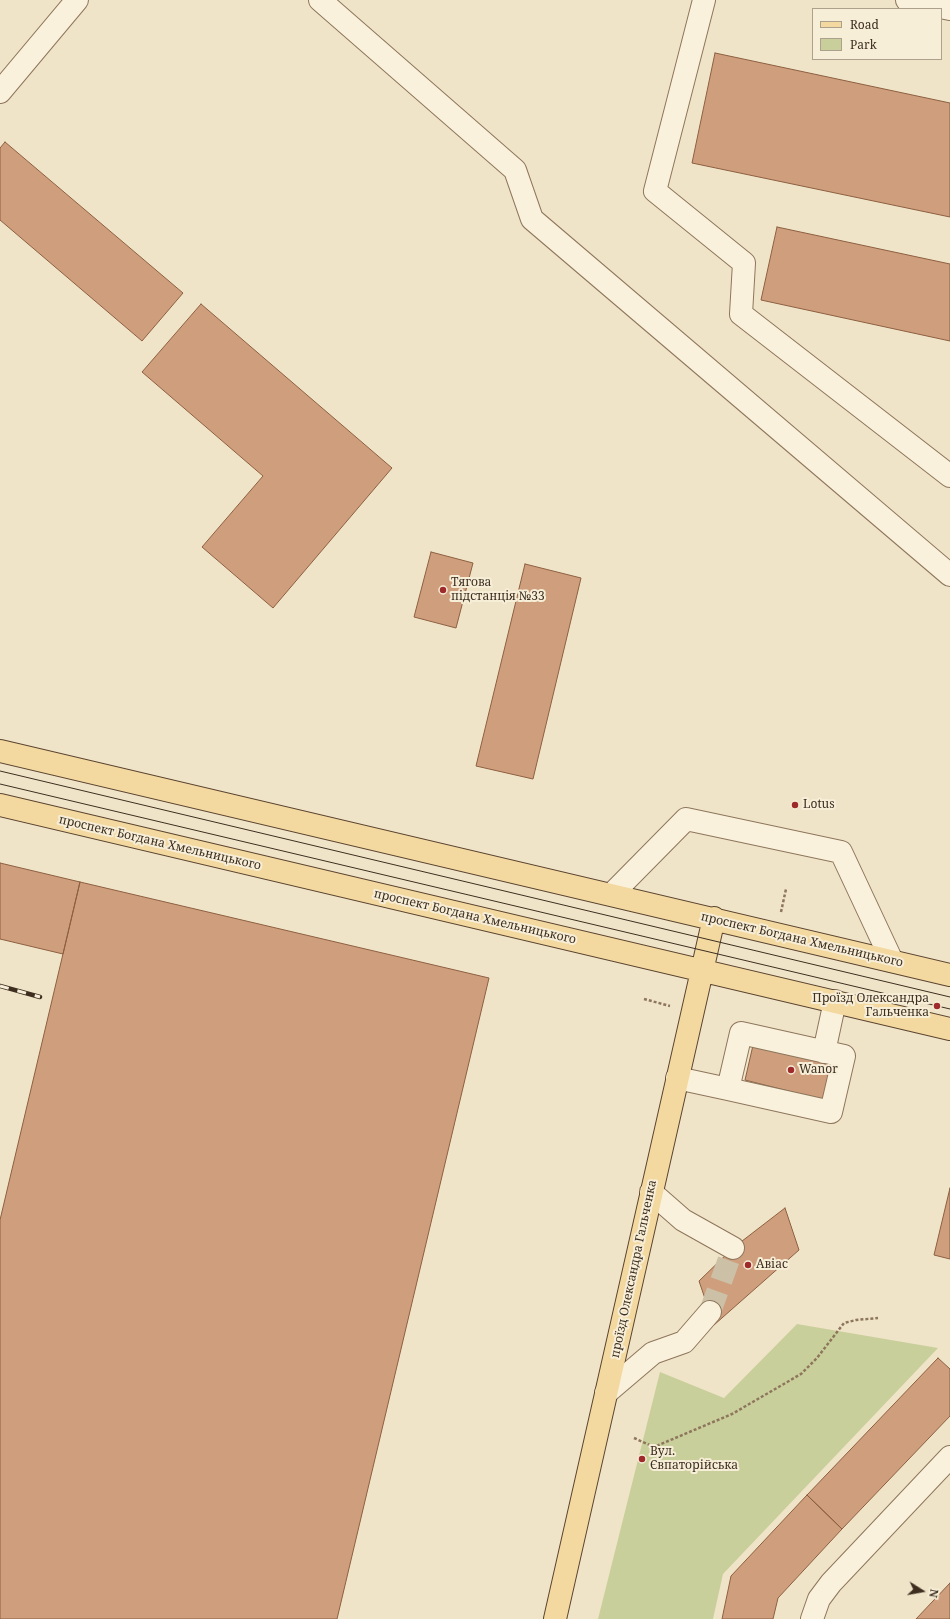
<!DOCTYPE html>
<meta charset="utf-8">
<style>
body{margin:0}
#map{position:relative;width:950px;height:1619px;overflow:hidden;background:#f0e4c8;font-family:"Noto Serif",serif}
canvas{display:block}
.legend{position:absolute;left:812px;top:8px;width:130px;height:52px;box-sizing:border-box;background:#f7eed8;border:1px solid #ada18e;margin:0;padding:5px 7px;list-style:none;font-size:12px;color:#3d2e20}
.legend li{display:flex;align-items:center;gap:8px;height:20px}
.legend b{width:20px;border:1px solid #ada18e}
.north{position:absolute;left:902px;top:1571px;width:40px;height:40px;-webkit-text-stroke:3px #f7eed8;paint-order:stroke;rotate:101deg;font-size:11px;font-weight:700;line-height:16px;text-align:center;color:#3d2e20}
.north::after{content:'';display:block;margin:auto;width:14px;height:18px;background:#3d2e20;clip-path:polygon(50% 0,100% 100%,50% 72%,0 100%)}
</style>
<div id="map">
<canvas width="950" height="1619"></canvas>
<ul class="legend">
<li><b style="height:5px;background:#f3d9a0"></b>Road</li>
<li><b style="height:11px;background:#c9cf9b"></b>Park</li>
</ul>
<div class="north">N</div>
</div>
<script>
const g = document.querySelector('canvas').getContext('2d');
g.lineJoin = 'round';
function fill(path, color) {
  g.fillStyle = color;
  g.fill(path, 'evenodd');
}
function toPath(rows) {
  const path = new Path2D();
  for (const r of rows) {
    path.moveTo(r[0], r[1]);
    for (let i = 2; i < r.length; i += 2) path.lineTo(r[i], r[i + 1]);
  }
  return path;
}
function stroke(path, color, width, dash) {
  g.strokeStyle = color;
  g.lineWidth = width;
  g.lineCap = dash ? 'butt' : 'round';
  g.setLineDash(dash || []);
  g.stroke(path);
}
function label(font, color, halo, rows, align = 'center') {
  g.font = font + ' "Noto Serif",serif';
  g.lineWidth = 4;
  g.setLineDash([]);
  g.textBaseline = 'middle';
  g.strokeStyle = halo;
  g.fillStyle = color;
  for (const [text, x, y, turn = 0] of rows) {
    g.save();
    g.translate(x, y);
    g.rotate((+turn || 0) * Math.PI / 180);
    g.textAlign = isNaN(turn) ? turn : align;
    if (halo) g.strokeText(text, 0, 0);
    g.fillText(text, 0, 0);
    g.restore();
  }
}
const green = toPath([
 [797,1324,938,1348,723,1574,713,1619,598,1619,660,1372,724,1398]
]);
const building = toPath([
 [715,53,950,103,950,217,692,163,715,53],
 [5,142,183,293,142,341,0,220,0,148,5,142],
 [777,227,950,264,950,341,761,300,777,227],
 [201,304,392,468,273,608,202,547,263,476,142,372,201,304],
 [431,552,473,563,456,628,414,617,431,552],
 [525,564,581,578,533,779,476,766,525,564],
 [0,863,80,882,63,954,0,939,0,863],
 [80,882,489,978,337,1619,0,1619,0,1220,80,882],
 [754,1041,837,1060,828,1101,745,1080,754,1041],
 [950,1188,950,1259,934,1255,950,1188],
 [785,1208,799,1250,714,1325,699,1281,733,1248,785,1208],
 [938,1358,950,1369,950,1416,842,1529,807,1495,938,1358],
 [807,1495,842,1529,778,1598,773,1619,722,1619,731,1576,807,1495],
 [950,1583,950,1619,916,1619,950,1583]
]);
const minorTunnel = toPath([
 [710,1312,733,1248]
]);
const path = toPath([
 [781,912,786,889],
 [644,999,670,1006],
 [634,1438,654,1447,732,1414,801,1374,817,1358,844,1323,856,1320,878,1318]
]);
const minor = toPath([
 [320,0,515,170,532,219,950,575],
 [704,0,655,191,744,263,741,314,950,476],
 [907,0,950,9],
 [0,92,77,0],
 [612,894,686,819,841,852,892,961],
 [824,1052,835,1001],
 [677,1078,728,1089,831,1112,844,1056,741,1033,728,1089],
 [651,1192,683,1220,733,1248],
 [606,1393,653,1353,684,1342,710,1312],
 [812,1619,819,1599,831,1583,950,1457]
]);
const major = toPath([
 [0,751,950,975],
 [0,805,950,1029],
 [555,1619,714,918]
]);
const tram = toPath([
 [0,771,950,997],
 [0,784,950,1009]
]);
const rail = toPath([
 [0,986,40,997]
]);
const markers = [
 [443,590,4,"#9e2a2b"],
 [795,805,4,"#9e2a2b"],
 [937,1006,4,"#9e2a2b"],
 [791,1070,4,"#9e2a2b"],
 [748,1265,4,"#9e2a2b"],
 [642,1459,4,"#9e2a2b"]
];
const poiNames = [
 ["Тягова",451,583],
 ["пiдстанцiя №33",451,597],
 ["Lotus",803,805],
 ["Проїзд Олександра",929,999,"right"],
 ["Гальченка",929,1013,"right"],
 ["Wanor",799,1070],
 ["Авіас",756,1265],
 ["Вул.",650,1452],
 ["Євпаторійська",650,1466]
];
const streetNames = [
 ["проспект Богдана Хмельницького",160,843,13],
 ["проспект Богдана Хмельницького",475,917,13],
 ["проспект Богдана Хмельницького",802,940,13],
 ["проїзд Олександра Гальченка",634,1269,-78]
];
fill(green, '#c9cf9b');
fill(building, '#cf9f7d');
stroke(building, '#8d5f41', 1);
stroke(minorTunnel, '#ccc0a6', 22, [22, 11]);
stroke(minor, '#8d765c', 24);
stroke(major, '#5b4430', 24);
stroke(path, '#8d765c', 2.5, [3, 2]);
stroke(minor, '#faf1dc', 22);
stroke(major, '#f3d9a0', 22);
stroke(tram, '#3d2e20', 1);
stroke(rail, '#3d2e20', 4.5);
stroke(rail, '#f7eed8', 3, [9]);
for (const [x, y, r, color] of markers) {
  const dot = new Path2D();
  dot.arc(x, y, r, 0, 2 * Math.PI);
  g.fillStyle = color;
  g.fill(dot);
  stroke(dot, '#f7eed8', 1.5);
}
label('12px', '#3d2e20', '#f7eed8', poiNames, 'left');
label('12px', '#3d2e20', '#f7eed8', streetNames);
</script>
